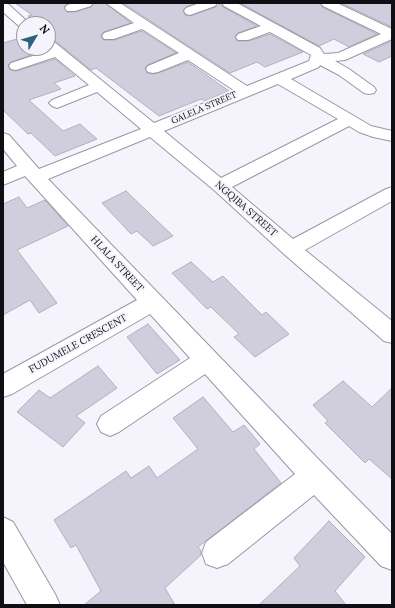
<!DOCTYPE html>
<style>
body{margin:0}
#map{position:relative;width:395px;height:608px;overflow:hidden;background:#f5f4fd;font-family:Lora,serif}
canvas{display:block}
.frame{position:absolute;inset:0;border:4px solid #0f0e13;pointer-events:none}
.north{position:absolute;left:16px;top:16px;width:40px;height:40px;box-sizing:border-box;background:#f5f4fd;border:1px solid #99989f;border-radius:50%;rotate:52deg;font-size:11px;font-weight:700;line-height:16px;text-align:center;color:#0f0e13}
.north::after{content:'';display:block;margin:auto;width:14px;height:18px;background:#2c627d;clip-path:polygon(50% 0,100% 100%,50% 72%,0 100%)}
</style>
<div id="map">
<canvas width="395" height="608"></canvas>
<div class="frame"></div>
<div class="north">N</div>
</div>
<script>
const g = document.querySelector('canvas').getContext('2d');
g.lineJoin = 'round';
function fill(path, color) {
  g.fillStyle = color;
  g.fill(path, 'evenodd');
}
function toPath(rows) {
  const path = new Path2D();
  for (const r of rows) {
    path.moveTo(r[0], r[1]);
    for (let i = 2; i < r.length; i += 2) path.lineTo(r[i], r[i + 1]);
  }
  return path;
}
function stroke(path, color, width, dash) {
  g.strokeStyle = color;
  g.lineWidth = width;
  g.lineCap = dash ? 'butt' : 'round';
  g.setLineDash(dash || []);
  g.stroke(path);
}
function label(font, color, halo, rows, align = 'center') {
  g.font = font + ' Lora,serif';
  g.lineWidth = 4;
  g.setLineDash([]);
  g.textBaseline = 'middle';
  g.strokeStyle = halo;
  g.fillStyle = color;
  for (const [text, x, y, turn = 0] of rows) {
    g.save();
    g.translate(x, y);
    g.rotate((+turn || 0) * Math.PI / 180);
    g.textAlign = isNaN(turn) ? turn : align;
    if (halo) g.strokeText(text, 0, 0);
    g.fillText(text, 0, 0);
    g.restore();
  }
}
const building = toPath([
 [15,3,69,3,64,7,67,12,75,12,91,7,94,3,105,3,131,23,104,32,101,35,103,40,114,40,142,31,176,53,147,65,145,68,147,73,153,74,158,73,188,62,229,91,205,101,201,99,159,116,96,68,91,70,54,40,48,39,48,24,39,24,28,16,32,15,15,3],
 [123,3,196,3,186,7,183,10,185,15,190,16,216,7,221,3,223,7,257,26,238,33,235,36,237,41,249,41,270,34,303,52,265,67,257,62,230,73,123,3],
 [240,3,320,3,322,7,377,34,349,47,334,39,319,46,240,3],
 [341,3,392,3,392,27,341,3],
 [24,37,24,48,44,48,45,50,11,62,8,65,10,70,16,71,55,59,75,76,54,83,61,89,29,100,63,131,80,124,97,139,55,156,31,133,28,134,3,110,3,43,24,37],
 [392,41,392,56,379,62,363,54,392,41],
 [126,191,173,236,153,246,137,231,131,234,102,203,126,191],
 [19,197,27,208,45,200,68,226,17,250,57,303,39,313,30,300,3,315,3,204,19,197],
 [191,262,213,282,223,276,262,315,266,312,289,334,255,357,234,337,239,334,211,307,207,309,172,273,191,262],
 [148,324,180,360,157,374,127,337,148,324],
 [98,366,117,388,76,416,85,423,63,447,17,412,39,390,50,398,98,366],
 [343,381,372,407,392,388,392,479,369,459,365,463,325,423,328,421,313,405,343,381],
 [203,397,233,432,244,425,260,444,254,449,281,483,198,547,201,551,201,555,165,588,175,605,84,605,101,591,76,545,71,548,54,520,126,471,131,478,149,466,157,478,198,449,173,418,203,397],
 [329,521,365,557,335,591,346,605,259,605,300,566,294,558,329,521]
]);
const minor = toPath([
 [3,3,7,3,30,24,24,24,24,28,20,27,3,12,3,3],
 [75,3,93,3,91,6,75,11,67,11,65,8,67,5,75,3],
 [106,3,120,3,247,86,309,61,311,55,270,32,248,40,238,40,236,37,238,34,261,26,224,6,222,3,237,3,320,48,324,54,338,53,381,34,323,6,321,3,337,3,392,29,392,39,345,60,335,61,349,69,374,87,376,90,374,93,369,94,364,93,339,75,320,65,319,67,291,79,371,126,392,131,392,141,373,137,359,132,349,126,232,187,293,239,386,189,392,187,392,201,305,250,392,321,392,343,384,341,284,254,214,190,150,137,48,179,325,466,392,534,392,570,381,566,314,495,228,564,217,568,206,564,202,553,206,542,295,474,205,374,119,432,110,436,101,432,97,424,101,416,190,358,150,314,12,394,3,397,3,374,137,300,25,176,3,185,3,172,17,166,3,149,3,133,9,135,39,169,141,129,97,92,57,108,52,106,49,103,52,100,89,85,55,57,16,70,11,69,9,66,11,63,48,51,45,48,48,48,48,40,53,41,154,123,235,91,188,60,158,72,153,73,148,72,146,69,148,66,179,53,142,29,114,39,104,39,102,36,104,33,134,23,106,3],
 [278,84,338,119,221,178,164,131,278,84],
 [200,3,217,3,215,6,190,15,186,14,184,11,186,8,200,3],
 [3,517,13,522,55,594,60,605,27,605,3,562,3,517]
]);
const farStreetnames = [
 ["GALELA STREET",204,108,-23]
];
const streetNames = [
 ["NGQIBA STREET",246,209,41],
 ["HLALA STREET",117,264,47],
 ["FUDUMELE CRESCENT",78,344,-29]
];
fill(building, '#d0cedd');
stroke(building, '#b1afbd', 1);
stroke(minor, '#9a97a5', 2);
fill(minor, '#fff');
label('9px', '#0f0e13', '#f5f4fd', farStreetnames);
label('10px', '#0f0e13', '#f5f4fd', streetNames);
</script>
